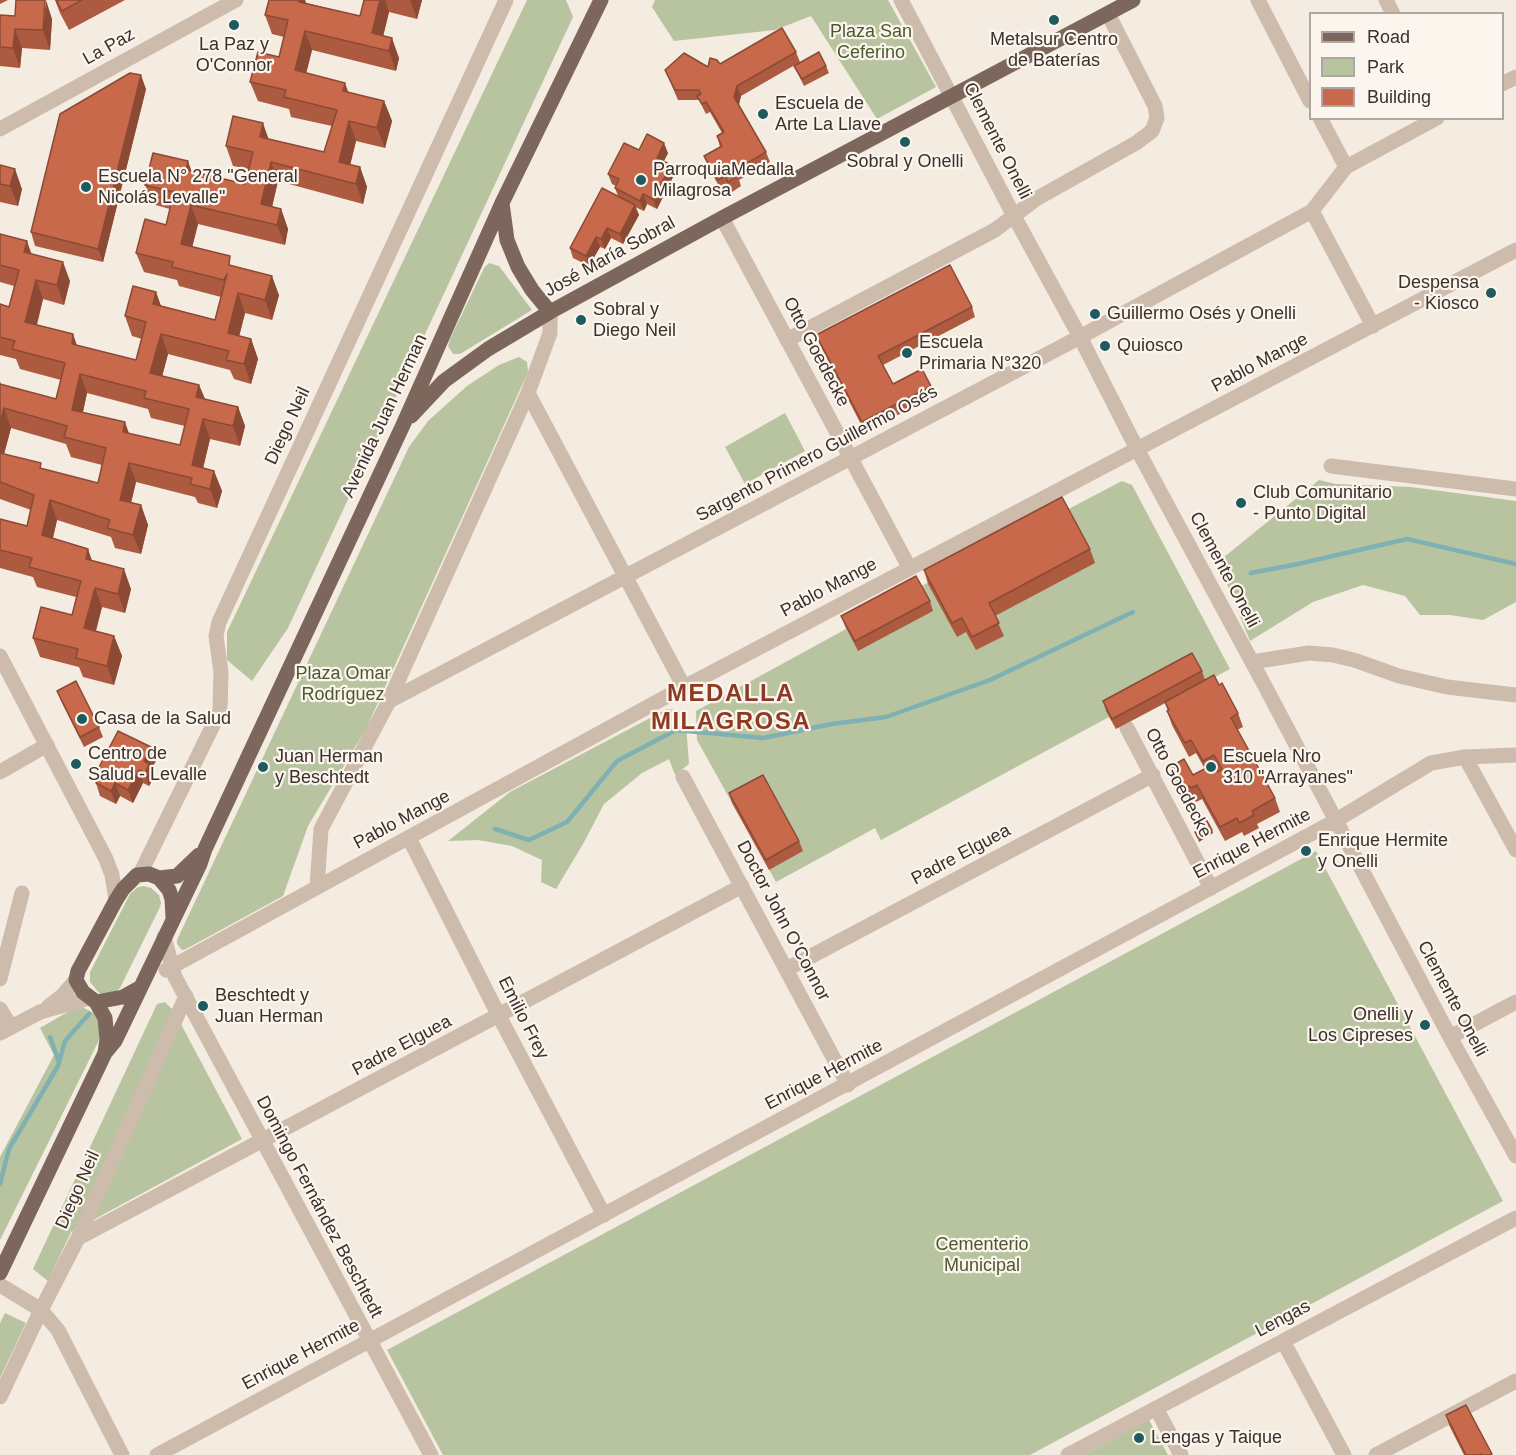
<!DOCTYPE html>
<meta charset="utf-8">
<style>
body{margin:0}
#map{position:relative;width:1516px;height:1455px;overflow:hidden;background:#f4ebe1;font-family:Helvetica,sans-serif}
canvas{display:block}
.legend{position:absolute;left:1309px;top:12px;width:195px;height:108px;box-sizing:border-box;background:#fbf5ee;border:2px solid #aea6a0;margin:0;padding:8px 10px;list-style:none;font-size:18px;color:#3b302b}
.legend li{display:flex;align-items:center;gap:12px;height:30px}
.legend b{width:30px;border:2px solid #aea6a0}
</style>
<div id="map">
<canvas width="1516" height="1455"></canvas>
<ul class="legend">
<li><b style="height:8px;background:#7d675c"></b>Road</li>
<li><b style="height:16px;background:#b8c4a0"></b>Park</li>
<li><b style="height:16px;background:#c8694b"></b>Building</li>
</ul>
</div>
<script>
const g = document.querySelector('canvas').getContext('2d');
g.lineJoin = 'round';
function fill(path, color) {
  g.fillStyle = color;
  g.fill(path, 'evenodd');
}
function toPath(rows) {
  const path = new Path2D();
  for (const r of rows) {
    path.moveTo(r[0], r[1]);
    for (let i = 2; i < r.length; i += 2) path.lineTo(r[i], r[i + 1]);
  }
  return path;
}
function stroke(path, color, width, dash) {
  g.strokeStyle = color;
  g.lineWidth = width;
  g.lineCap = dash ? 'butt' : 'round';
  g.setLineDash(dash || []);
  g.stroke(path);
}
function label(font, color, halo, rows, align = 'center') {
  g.font = font + ' Helvetica,sans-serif';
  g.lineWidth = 4.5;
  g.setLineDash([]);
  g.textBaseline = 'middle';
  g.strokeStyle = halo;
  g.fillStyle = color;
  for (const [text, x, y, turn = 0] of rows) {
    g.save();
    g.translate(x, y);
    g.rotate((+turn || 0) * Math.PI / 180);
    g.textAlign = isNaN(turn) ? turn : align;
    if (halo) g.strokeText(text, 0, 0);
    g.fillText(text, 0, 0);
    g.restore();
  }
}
const green = toPath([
 [527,0,566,0,573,17,288,628,252,681,227,660,227,632],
 [655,0,888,0,936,87,877,119,811,16,775,30,674,41,652,7],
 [489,263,499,266,532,310,460,354,453,354,448,346,450,339,484,268],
 [519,357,527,362,528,372,366,729,308,826,283,896,186,949,182,950,177,944,177,940,409,447,428,421,467,386,499,365],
 [785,413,805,451,745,484,725,447],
 [1319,480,1336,484,1411,487,1516,501,1516,602,1483,620,1450,615,1420,615,1405,596,1363,585,1313,602,1250,641,1218,562],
 [1122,481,1132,485,1230,669,1116,729,1109,717,881,840,875,828,776,882,697,740,696,711,846,629,845,626],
 [667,709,685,711,689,764,675,775,669,759,642,773,604,804,583,844,556,889,541,882,542,860,512,846,478,840,448,841,510,792],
 [1316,851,1503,1201,1030,1455,443,1455,387,1350],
 [143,886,151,888,159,895,161,903,160,907,120,988,116,992,105,995,99,993,90,982,90,972,130,894,138,887],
 [165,1002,174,1011,242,1139,71,1232,48,1281,33,1269,157,1004],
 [76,1007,82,1007,94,1013,98,1019,101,1036,0,1240,0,1157,54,1055,40,1028],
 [5,1313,26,1323,0,1378,0,1323],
 [1149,1420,1168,1455,1084,1455]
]);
const stream = toPath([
 [1251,573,1298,564,1407,539,1516,564],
 [495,829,529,840,567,822,617,761,676,730,763,738,832,724,886,717,990,680,1133,612],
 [50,1037,59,1062],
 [0,1184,9,1149,58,1066,65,1041,89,1014]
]);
const minor = toPath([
 [901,0,1014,216,1080,337,1137,449,1266,688,1450,1037,1516,1156],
 [1258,0,1310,101],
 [1386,0,1393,14],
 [1502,84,1516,77],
 [1320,118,1346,167],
 [0,129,236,0],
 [1312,211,1373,326],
 [722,218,909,567],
 [787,340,995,230,1036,199,1136,143,1152,131,1157,118,1155,106,1108,14],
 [528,393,684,687],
 [1331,466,1516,489],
 [1252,662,1309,653,1333,655,1354,660,1399,676,1447,687,1516,695],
 [389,701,1080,337,1312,211,1346,167,1437,118],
 [1127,728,1211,888],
 [1465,757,1516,850],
 [0,772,47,745],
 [683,777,848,1085],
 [409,838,499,1016,604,1215],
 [140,874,220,711,221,672,216,636,219,622,506,0],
 [317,887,321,829,389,701,528,393,550,333,550,312],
 [164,937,175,977,431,1455],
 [787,969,1153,775],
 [166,970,684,687,1516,250],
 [0,979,22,893],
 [0,1009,11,1027],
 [1450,1037,1516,1002],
 [78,1238,742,886],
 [0,1285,41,1310,58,1330,122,1455],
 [1283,1341,1344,1455],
 [0,1397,41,1310,78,1238,186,996],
 [1156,1408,1181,1455],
 [157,1455,1335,821,1431,763,1465,757,1516,755],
 [1068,1455,1516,1218],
 [1376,1455,1516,1381]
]);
const tertiary = toPath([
 [0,656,106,859,112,875,116,900],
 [48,1007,62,996,76,980],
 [0,1033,40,1012,89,998]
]);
const primary = toPath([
 [502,203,507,240,518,267,532,290,550,312],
 [411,416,444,381,488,349,550,312,722,218,1133,0],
 [159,878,177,876,199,855],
 [141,987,123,997,96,1002,83,992,76,980,78,971,116,900,123,889,137,875,149,874,159,878,169,890,172,899,173,917],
 [96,1002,105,1018,107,1039,105,1053],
 [0,1273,105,1053,115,1041,200,864,205,849,403,425,502,203,601,0]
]);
const wall = toPath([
 [0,0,8,0,0,4],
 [55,0,125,0,69,30,60,13],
 [269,0,305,0,306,3,360,16,364,0,422,0,417,19,389,12,383,36,399,58,396,71,312,50,306,73,348,92,384,101,392,121,385,148,356,141,350,165,360,167,367,187,363,204,278,181,272,207,281,209,288,229,285,245,198,224,192,247,233,266,279,295,272,320,245,313,239,336,251,339,258,359,251,384,234,379,230,370,168,354,162,376,199,385,205,399,238,407,245,426,240,446,210,439,203,468,214,471,222,491,217,508,198,503,195,497,136,482,131,503,141,505,148,525,141,554,115,548,111,537,57,520,53,538,92,561,131,589,125,613,102,607,96,631,114,636,122,656,114,685,83,677,79,667,40,657,33,638,72,615,76,597,37,587,33,577,0,568,0,519,27,526,31,510,0,499,0,381,1,385,56,399,61,380,20,369,16,359,0,355,0,304,9,307,14,286,0,282,0,234,32,254,70,281,64,305,43,299,37,325,73,334,76,345,136,360,142,339,132,336,125,316,156,292,161,306,215,320,221,297,179,286,177,280,144,272,136,253,166,225,170,209,152,204,145,185,192,172,245,184,249,169,233,166,226,146,269,139,324,152,332,126,291,117,289,109,258,101,250,82,279,57,284,37,272,34,265,15],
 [87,393,148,409,151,418,185,426,180,445,129,434,83,412],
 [11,428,66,444,71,457,102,465,98,483,43,469,4,454],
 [0,15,52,19,50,50,22,48,20,68,0,66],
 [796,52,800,62,741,96,739,105,766,152,770,162,739,180,741,186,732,192,728,186,721,190,708,166,704,156,720,147,717,136,722,133,710,112,706,114,699,100,678,100,665,70,708,67],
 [794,66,826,66,829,73,804,86],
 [146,89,103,262,35,246,31,232],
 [639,150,668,153,664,161,671,165,674,175,657,209,647,204,644,211,635,207,639,215,623,244,611,238,605,249,600,247,589,266,573,258,570,248,618,196,615,188,616,186,612,184,608,174],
 [0,165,22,189,18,206,0,202],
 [972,307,975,317,883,365,893,384,931,386,934,396,865,432,820,345,816,335],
 [1090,549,1095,563,995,616,1004,636,976,650,966,632,957,637,928,584,924,570],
 [930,601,933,611,858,651,845,626,841,616],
 [1202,671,1205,680,1219,685,1238,713,1243,727,1237,730,1275,798,1280,812,1257,824,1259,828,1244,836,1242,832,1225,841,1202,799,1196,802,1194,799,1184,805,1171,782,1167,769,1193,775,1205,769,1196,753,1189,757,1172,725,1167,711,1168,711,1165,703,1116,729,1106,711,1103,701],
 [57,691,99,727,103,737,84,747,61,701],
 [156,761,151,769,154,777,149,786,143,783,133,803,120,796,116,804,100,796,96,783,99,777,97,771],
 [729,793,799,841,803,851,769,870,732,803],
 [1466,1405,1492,1455,1464,1455,1449,1425,1446,1415]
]);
const shadedWall = toPath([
 [46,0,52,19,50,50,43,30],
 [299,0,305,0,309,11,299,2],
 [380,0,385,0,389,12,380,49,372,33],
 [410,0,422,0,417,19],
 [15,29,22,48,20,68,13,48],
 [305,31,312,50,302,90,295,70],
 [392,38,399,58,396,71,389,51],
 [141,75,146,89,103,262,98,249],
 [345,83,352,102,343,91],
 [737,86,741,96,738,107,734,97],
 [384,101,392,121,385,148,377,128],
 [349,121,356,141,346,182,339,162],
 [263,123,270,143,260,137],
 [664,143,668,153,660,168,657,158],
 [188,161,195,181,186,170],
 [271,162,278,181,268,224,261,204],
 [671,165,674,175,657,209,653,199],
 [360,167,367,187,363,204,356,184],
 [15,169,22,189,18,206,10,186],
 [643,194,647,204,644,211,640,201],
 [191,205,198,224,188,264,181,244],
 [635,205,639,215,623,244,620,234],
 [281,209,288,229,285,245,277,225],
 [607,228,611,238,605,249,601,239],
 [596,237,600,247,589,266,586,256],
 [27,241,34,261,24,252],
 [63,262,70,281,64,305,57,285],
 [272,276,279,295,272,320,265,300],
 [36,280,43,299,32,342,25,322],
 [156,292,163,312,153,304],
 [238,293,245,313,235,353,228,333],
 [73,334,80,354,72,344],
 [161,334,168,354,158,392,150,373],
 [251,339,258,359,251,384,244,364],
 [80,374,87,393,79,429,72,410],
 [199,385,207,404,196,397],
 [238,407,245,426,240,446,233,426],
 [4,408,11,428,0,469,0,423],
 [203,419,210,439,199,485,192,465],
 [125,422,132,442,123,432],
 [129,463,136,482,127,519,120,500],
 [214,471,222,491,217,508,210,489],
 [50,500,57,520,49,554,42,535],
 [141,505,148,525,141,554,133,535],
 [88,549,95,569,86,559],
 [124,569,131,589,125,613,118,594],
 [95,588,102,607,91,648,84,628],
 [114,636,122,656,114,685,107,666],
 [151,747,156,761,151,769,154,777,149,786,145,773,144,761],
 [139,770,143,783,133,803,128,790],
 [115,783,120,796,116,804,111,791],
 [1212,830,1213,833,1199,842,1198,838]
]);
const building = toPath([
 [16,0,45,0,43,30,15,29,13,48,0,47,0,15,15,16,16,0],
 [56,0,82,0,62,11,56,0],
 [269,0,299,0,299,2,360,16,364,0,380,0,372,33,392,38,389,51,305,31,295,70,345,83,343,91,384,101,377,128,349,121,339,162,360,167,356,184,271,162,261,204,281,209,277,225,191,205,181,244,230,256,229,265,272,276,265,300,238,293,228,333,251,339,244,364,226,360,229,351,161,334,150,373,199,385,196,397,238,407,233,426,203,419,192,465,214,471,210,489,190,484,192,478,129,463,120,500,141,505,133,535,107,528,110,520,50,500,42,535,88,549,86,559,124,569,118,594,95,588,84,628,114,636,107,666,76,658,78,649,33,638,41,607,72,615,81,581,29,567,32,558,0,550,0,519,27,526,34,495,0,482,0,453,41,463,40,468,98,483,106,448,64,437,67,426,4,408,0,423,0,384,56,399,65,363,12,349,15,341,0,337,0,304,9,307,19,270,0,265,0,234,27,241,24,252,63,262,57,285,36,280,25,322,73,334,72,344,136,360,146,322,125,316,133,286,156,292,153,304,215,320,227,274,224,280,172,267,173,262,136,253,145,219,166,225,174,192,145,185,153,153,188,161,186,170,245,184,253,152,226,146,233,116,263,123,260,137,324,152,337,110,284,97,286,90,250,82,258,52,279,57,288,20,265,15,269,0],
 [80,374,146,391,144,398,189,409,180,445,123,432,125,422,72,410,80,374],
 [782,28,796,52,737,86,734,97,766,152,734,171,737,176,728,182,725,176,718,180,704,156,722,146,717,136,724,132,706,102,702,104,697,96,701,94,699,90,675,90,665,70,684,53,708,67,710,58,717,60,720,64,782,28],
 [819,52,826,66,802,79,794,66,819,52],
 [130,73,141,75,98,249,31,232,60,114,130,73],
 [647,134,664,143,657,158,671,165,653,199,643,194,640,201,615,188,619,179,608,174,624,143,639,150,647,134],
 [0,165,15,169,10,186,0,184,0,165],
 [602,188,635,205,620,234,607,228,601,239,596,237,586,256,570,248,602,188],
 [950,265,972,307,878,356,893,384,922,369,931,386,862,422,816,335,950,265],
 [1062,497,1090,549,989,603,999,623,972,637,962,618,952,623,924,570,1062,497],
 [916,576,930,601,855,641,841,616,916,576],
 [1192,653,1202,671,1112,719,1103,701,1192,653],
 [1214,675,1219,685,1222,683,1238,713,1231,718,1275,798,1252,811,1254,815,1239,823,1237,818,1220,827,1197,785,1191,788,1190,786,1179,791,1167,769,1184,759,1193,775,1214,764,1218,772,1222,769,1214,755,1203,761,1191,740,1185,743,1167,711,1169,710,1165,702,1214,675],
 [76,681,99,727,80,737,57,691,76,681],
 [118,731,151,747,144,761,149,764,145,773,139,770,128,790,115,783,111,791,96,783,101,773,97,771,118,731],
 [763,775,799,841,766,860,729,793,763,775],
 [1206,819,1212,830,1198,838,1195,832,1204,827,1201,822,1206,819],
 [1466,1405,1492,1454,1491,1455,1481,1455,1481,1454,1479,1455,1466,1455,1446,1415,1466,1405]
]);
const markers = [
 [1054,20,6,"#1f5a5e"],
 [234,25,6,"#1f5a5e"],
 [763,114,6,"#1f5a5e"],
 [905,142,6,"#1f5a5e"],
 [641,180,6,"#1f5a5e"],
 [86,187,6,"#1f5a5e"],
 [1491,293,6,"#1f5a5e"],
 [1095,314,6,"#1f5a5e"],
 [581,320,6,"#1f5a5e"],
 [1105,346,6,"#1f5a5e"],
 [907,353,6,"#1f5a5e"],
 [1241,503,6,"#1f5a5e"],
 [82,719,6,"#1f5a5e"],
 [76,764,6,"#1f5a5e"],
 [263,767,6,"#1f5a5e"],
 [1211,767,6,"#1f5a5e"],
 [1306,851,6,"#1f5a5e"],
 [203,1006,6,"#1f5a5e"],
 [1425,1025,6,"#1f5a5e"],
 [1139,1438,6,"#1f5a5e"]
];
const parkNames = [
 ["Plaza San",871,32],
 ["Ceferino",871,53],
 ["Plaza Omar",343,674],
 ["Rodríguez",343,695],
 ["Cementerio",982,1245],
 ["Municipal",982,1266]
];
const poiNames = [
 ["Metalsur Centro",1054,40,"center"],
 ["de Baterías",1054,61,"center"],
 ["La Paz y",234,45,"center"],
 ["O'Connor",234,66,"center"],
 ["Escuela de",775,104],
 ["Arte La Llave",775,125],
 ["Sobral y Onelli",905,162,"center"],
 ["ParroquiaMedalla",653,170],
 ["Milagrosa",653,191],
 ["Escuela N° 278 \"General",98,177],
 ["Nicolás Levalle\"",98,198],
 ["Despensa",1479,283,"right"],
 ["- Kiosco",1479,304,"right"],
 ["Sobral y",593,310],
 ["Diego Neil",593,331],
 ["Guillermo Osés y Onelli",1107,314],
 ["Escuela",919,343],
 ["Primaria N°320",919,364],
 ["Quiosco",1117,346],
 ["Club Comunitario",1253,493],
 ["- Punto Digital",1253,514],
 ["Casa de la Salud",94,719],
 ["Centro de",88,754],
 ["Salud - Levalle",88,775],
 ["Juan Herman",275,757],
 ["y Beschtedt",275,778],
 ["Escuela Nro",1223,757],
 ["310 \"Arrayanes\"",1223,778],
 ["Enrique Hermite",1318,841],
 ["y Onelli",1318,862],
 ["Beschtedt y",215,996],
 ["Juan Herman",215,1017],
 ["Onelli y",1413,1015,"right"],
 ["Los Cipreses",1413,1036,"right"],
 ["Lengas y Taique",1151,1438]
];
const streetNames = [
 ["La Paz",109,47,-29],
 ["Clemente Onelli",997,141,63],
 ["José María Sobral",610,257,-29],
 ["Otto Goedecke",816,352,62],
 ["Pablo Mange",1260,363,-28],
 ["Avenida Juan Herman",385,416,-65],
 ["Diego Neil",288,426,-65],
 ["Sargento Primero Guillermo Osés",817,454,-28],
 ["Clemente Onelli",1224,570,62],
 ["Pablo Mange",829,588,-28],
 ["Otto Goedecke",1178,783,62],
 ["Pablo Mange",402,820,-28],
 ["Enrique Hermite",1252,844,-28],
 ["Padre Elguea",961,855,-28],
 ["Doctor John O'Connor",783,921,62],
 ["Clemente Onelli",1452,999,62],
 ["Emilio Frey",523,1018,63],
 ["Padre Elguea",402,1046,-28],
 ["Enrique Hermite",824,1075,-28],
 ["Diego Neil",78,1190,-66],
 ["Domingo Fernández Beschtedt",319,1207,62],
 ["Lengas",1283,1319,-28],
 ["Enrique Hermite",301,1355,-28]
];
const districtNames = [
 ["MEDALLA",731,694],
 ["MILAGROSA",731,722]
];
fill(green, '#b8c4a0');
stroke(stream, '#7fb0b2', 4.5);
stroke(minor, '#cdbbac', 15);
stroke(tertiary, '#cdbbac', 15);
stroke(primary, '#7d675c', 15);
fill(wall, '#ac5a40');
fill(shadedWall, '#8c4a34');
fill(building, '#c8694b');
stroke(building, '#8c4a34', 1.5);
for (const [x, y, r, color] of markers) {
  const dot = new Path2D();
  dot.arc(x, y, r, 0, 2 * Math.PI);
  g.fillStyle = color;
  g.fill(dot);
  stroke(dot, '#fbf5ee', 2);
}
label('18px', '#4a5a2e', '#fbf5ee', parkNames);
label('18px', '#3b302b', '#fbf5ee', poiNames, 'left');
label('18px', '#3b302b', '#fbf5ee', streetNames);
g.letterSpacing = '1.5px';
label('bold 24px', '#8c3b22', '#fbf5ee', districtNames);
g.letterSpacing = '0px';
</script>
